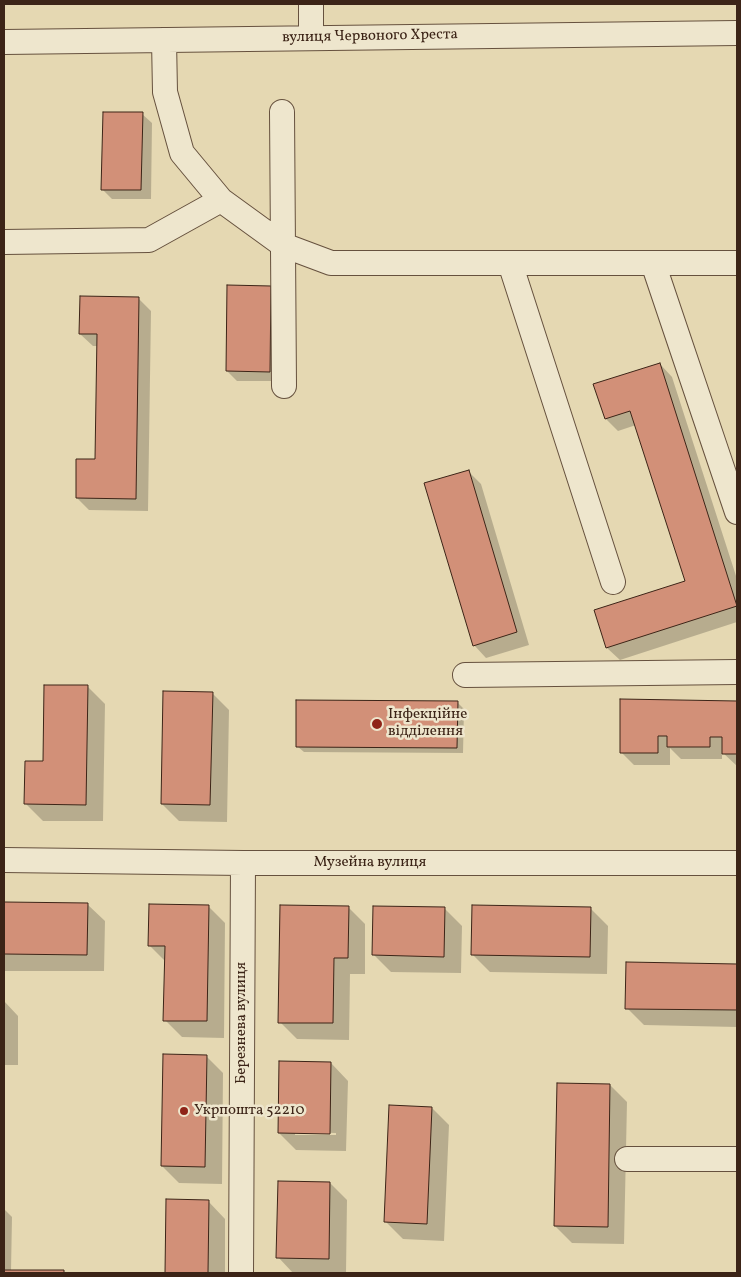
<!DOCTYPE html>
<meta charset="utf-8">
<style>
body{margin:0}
#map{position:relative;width:741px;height:1277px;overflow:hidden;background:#e5d8b2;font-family:Vollkorn,serif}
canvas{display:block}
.frame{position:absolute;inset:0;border:5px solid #3c2417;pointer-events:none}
</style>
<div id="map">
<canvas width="741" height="1277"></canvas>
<div class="frame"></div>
</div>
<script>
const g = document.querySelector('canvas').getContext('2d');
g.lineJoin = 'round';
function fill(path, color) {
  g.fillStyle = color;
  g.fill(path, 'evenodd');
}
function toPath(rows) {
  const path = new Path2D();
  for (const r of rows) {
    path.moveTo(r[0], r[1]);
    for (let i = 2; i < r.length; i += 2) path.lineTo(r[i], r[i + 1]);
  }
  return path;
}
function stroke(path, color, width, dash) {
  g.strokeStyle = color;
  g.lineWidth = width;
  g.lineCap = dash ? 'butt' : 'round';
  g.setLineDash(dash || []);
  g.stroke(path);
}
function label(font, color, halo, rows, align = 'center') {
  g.font = font + ' Vollkorn,serif';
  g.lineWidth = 5;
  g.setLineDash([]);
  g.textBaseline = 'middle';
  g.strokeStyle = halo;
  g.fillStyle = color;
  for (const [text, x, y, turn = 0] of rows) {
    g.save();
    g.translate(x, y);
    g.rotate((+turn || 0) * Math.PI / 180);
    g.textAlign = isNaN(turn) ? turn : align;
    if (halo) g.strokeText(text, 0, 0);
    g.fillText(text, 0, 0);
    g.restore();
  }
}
const shadow = toPath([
 [142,114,152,123,151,199,112,199,102,189],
 [271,287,280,296,279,381,237,381,227,371],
 [138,298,151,311,148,511,89,510,77,498,96,460,98,346,93,346,80,334],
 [660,364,672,377,737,579,737,622,620,660,607,648,596,611,686,582,636,425,618,431,606,419],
 [468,471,481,484,529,645,486,658,474,645],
 [87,686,105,704,103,821,43,821,26,804,44,763],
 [212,693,229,710,227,822,179,821,162,804],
 [622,701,737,702,737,766,722,752,722,759,681,759,670,748,670,765,634,765,621,752],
 [457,702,464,709,463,753,304,752,297,746],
 [4,903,87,904,105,921,104,971,4,971],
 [208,906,225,923,224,1038,182,1037,165,1020,166,962,149,945],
 [348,907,365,924,365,974,350,974,349,1040,297,1039,280,1022],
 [444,908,462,926,461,973,391,972,374,955],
 [590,908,608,926,607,974,490,972,473,955],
 [627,964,737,965,737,1027,644,1025,627,1008],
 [4,1001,18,1016,18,1065,4,1065],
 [206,1056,223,1073,222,1184,179,1183,162,1166],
 [331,1063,348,1081,346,1151,296,1150,279,1133],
 [295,1132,336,1133,336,1135,295,1135],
 [610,1085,627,1102,624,1244,572,1243,555,1226],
 [432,1108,449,1125,444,1241,403,1239,386,1222],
 [330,1183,347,1200,346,1273,293,1273,278,1257],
 [167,1201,208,1201,225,1219,225,1273,166,1273],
 [4,1209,12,1217,11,1271,63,1271,65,1273,4,1273]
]);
const building = toPath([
 [103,112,143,112,141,190,101,190,103,112],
 [227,285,271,286,270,372,226,371,227,285],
 [80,296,139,297,136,499,76,498,76,459,95,459,97,334,79,334,80,296],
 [660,363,737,606,606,648,594,610,685,581,630,411,605,419,593,384,660,363],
 [469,470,517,632,473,646,424,483,469,470],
 [44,685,88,685,86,805,24,804,25,761,43,761,44,685],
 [163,691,213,692,210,805,161,804,163,691],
 [620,699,737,701,737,754,722,754,722,737,710,737,710,747,667,747,667,736,658,736,658,753,620,753,620,699],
 [296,700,458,701,457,748,296,747,296,700],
 [4,902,88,903,87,955,4,954,4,902],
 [149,904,209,905,207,1021,163,1021,165,946,148,946,149,904],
 [280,905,349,906,348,958,334,958,333,1023,278,1023,280,905],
 [472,905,591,907,590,957,471,955,472,905],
 [373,906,445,907,444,957,372,955,373,906],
 [626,962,737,964,737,1010,625,1009,626,962],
 [163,1054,207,1055,205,1167,161,1166,163,1054],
 [279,1061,331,1062,330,1134,278,1133,279,1061],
 [557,1083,610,1084,608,1227,554,1226,557,1083],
 [389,1105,432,1107,427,1224,384,1222,389,1105],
 [278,1181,330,1182,329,1259,276,1258,278,1181],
 [166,1199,209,1200,208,1273,165,1273,166,1199],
 [4,1270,64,1270,64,1273,4,1273,4,1270]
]);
const minor = toPath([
 [311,37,311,4],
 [164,40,165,92,182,153,221,200],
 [4,42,737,33],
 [282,112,284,386],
 [4,242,149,240,221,200,283,245,331,263,737,263],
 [510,263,613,582],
 [653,263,737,512],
 [465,675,737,672],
 [4,860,243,863,737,863],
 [627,1159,737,1159],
 [241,1273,243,863]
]);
const markers = [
 [377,724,6,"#8f2418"],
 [184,1111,5,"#8f2418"]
];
const streetNames = [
 ["вулиця Червоного Хреста",370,37,-1],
 ["Музейна вулиця",370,863],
 ["Березнева вулиця",242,1023,-90]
];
const poiNames = [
 ["Інфекційне",388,715],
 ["відділення",388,732],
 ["Укрпошта 52210",194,1111]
];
fill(shadow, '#0003');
fill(building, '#d29078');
stroke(building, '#3c2417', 1);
stroke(minor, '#66513e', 26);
stroke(minor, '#eee6cd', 24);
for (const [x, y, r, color] of markers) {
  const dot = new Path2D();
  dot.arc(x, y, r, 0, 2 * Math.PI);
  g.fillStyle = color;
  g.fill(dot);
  stroke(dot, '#eee6cd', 2);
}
label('15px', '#3c2417', '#eee6cd', streetNames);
label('15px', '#3c2417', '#eee6cd', poiNames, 'left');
</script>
